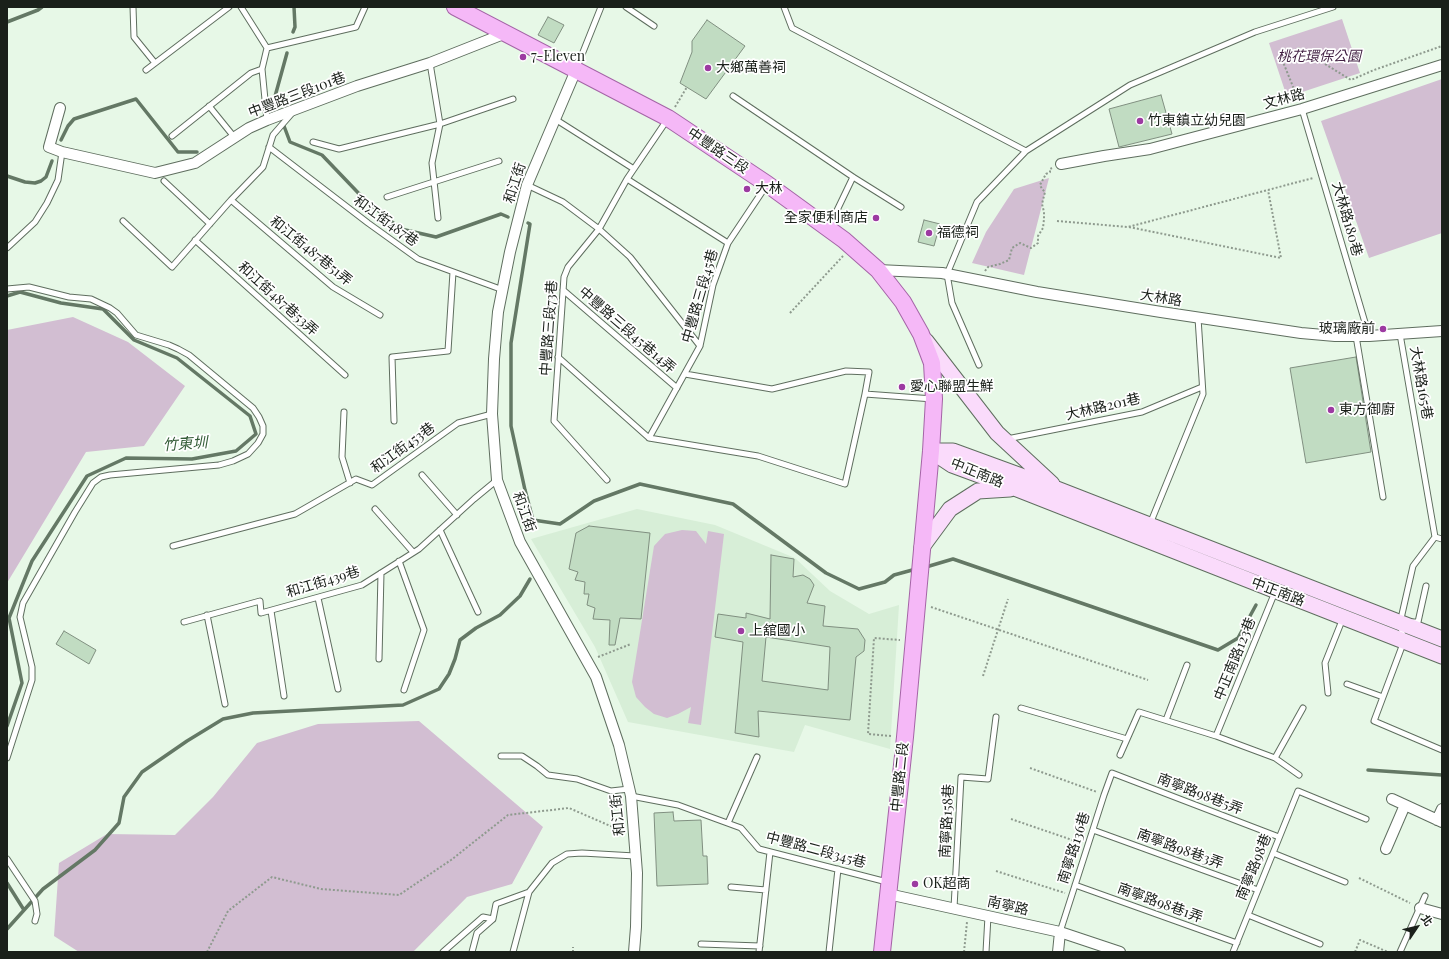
<!DOCTYPE html>
<meta charset="utf-8">
<style>
body{margin:0}
#map{position:relative;width:1449px;height:959px;overflow:hidden;background:#e7f8e7;font-family:"Playfair Display","Noto Sans TC",serif}
canvas{display:block}
.frame{position:absolute;inset:0;border:8px solid #1a201a;pointer-events:none}
.north{position:absolute;left:1397px;top:907px;width:40px;height:40px;-webkit-text-stroke:3px #fff;paint-order:stroke;rotate:55deg;font-size:11px;font-weight:700;line-height:16px;text-align:center;color:#1a201a}
.north::after{content:'';display:block;margin:auto;width:14px;height:18px;background:#1a201a;clip-path:polygon(50% 0,100% 100%,50% 72%,0 100%)}
</style>
<div id="map">
<canvas width="1449" height="959"></canvas>
<div class="frame"></div>
<div class="north">北</div>
</div>
<script>
const g = document.querySelector('canvas').getContext('2d');
g.lineJoin = 'round';
function fill(path, color) {
  g.fillStyle = color;
  g.fill(path, 'evenodd');
}
function toPath(rows) {
  const path = new Path2D();
  for (const r of rows) {
    path.moveTo(r[0], r[1]);
    for (let i = 2; i < r.length; i += 2) path.lineTo(r[i], r[i + 1]);
  }
  return path;
}
function stroke(path, color, width, dash) {
  g.strokeStyle = color;
  g.lineWidth = width;
  g.lineCap = dash ? 'butt' : 'round';
  g.setLineDash(dash || []);
  g.stroke(path);
}
function label(font, color, halo, rows, align = 'center') {
  g.font = font + ' "Playfair Display","Noto Sans TC",serif';
  g.lineWidth = 3.5;
  g.setLineDash([]);
  g.textBaseline = 'middle';
  g.strokeStyle = halo;
  g.fillStyle = color;
  for (const [text, x, y, turn = 0] of rows) {
    g.save();
    g.translate(x, y);
    g.rotate((+turn || 0) * Math.PI / 180);
    g.textAlign = isNaN(turn) ? turn : align;
    if (halo) g.strokeText(text, 0, 0);
    g.fillText(text, 0, 0);
    g.restore();
  }
}
const built = toPath([
 [637,509,715,525,795,558,830,591,869,614,899,605,890,749,805,725,794,752,628,722,595,647,531,539]
]);
const green = toPath([
 [1342,19,1360,73,1287,97,1269,43],
 [1442,79,1442,233,1369,258,1321,121],
 [1049,178,1024,275,972,263,986,232,1014,189],
 [73,317,128,342,185,386,144,446,86,452,7,583,7,330],
 [682,530,696,531,706,544,708,531,724,534,701,725,688,723,691,707,678,714,667,718,654,714,645,707,636,697,632,682,654,546,665,534],
 [419,721,543,827,512,884,467,897,413,952,79,952,54,936,59,863,107,834,175,835,213,797,257,743,318,724]
]);
const stream = toPath([
 [7,22,38,10,42,7],
 [293,32,295,27,294,7],
 [275,105,274,100,287,53],
 [284,126,290,142,322,155,366,201,401,229,436,237,501,214,508,217],
 [61,140,68,126,74,119,136,99,178,152,197,152],
 [7,176,25,182,35,183,41,181,46,177,52,161],
 [528,223,530,224,511,343,511,426,525,490,533,520,560,524,594,501,640,484,733,504,826,573,859,589,885,582,894,575,916,569],
 [7,296,20,292,61,303,103,309,134,340,177,358,250,416,256,434,236,451,192,459,126,458,87,476,32,561,9,618,22,683,7,726],
 [926,567,953,559,1218,650,1238,638,1256,605],
 [1368,770,1442,775],
 [7,883,24,910],
 [7,929,43,889,95,850,119,823,124,797,142,772,187,741,223,719,253,713,403,705,439,689,449,674,455,659,460,640,476,628,500,615,520,596,530,579]
]);
const building = toPath([
 [548,17,564,25,554,43,538,35,548,17],
 [707,20,745,46,706,99,680,83,692,52,692,41,707,20],
 [1161,95,1172,134,1119,147,1109,109,1161,95],
 [924,220,940,224,934,246,918,242,924,220],
 [1356,357,1371,452,1306,463,1290,368,1356,357],
 [589,526,650,533,641,619,620,618,615,645,609,645,610,620,593,619,595,608,587,605,589,594,584,594,585,582,575,580,578,572,569,569,576,533,589,526],
 [771,555,794,559,793,577,803,575,810,579,814,585,807,603,825,606,823,626,858,629,865,640,864,651,856,657,850,720,758,711,759,737,735,733,743,642,715,637,718,614,746,618,746,613,770,619,771,555],
 [766,637,830,647,828,690,762,681,766,637],
 [64,631,96,650,89,664,56,644,64,631],
 [673,812,674,821,701,820,703,856,707,856,708,884,657,886,654,813,673,812]
]);
const path = toPath([
 [1298,99,1281,57,1299,48,1351,80,1374,70,1442,46],
 [675,107,687,87],
 [1057,221,1128,227,1313,178],
 [1129,227,1281,258,1268,190],
 [985,271,988,267,1000,264,1009,260,1012,248,1020,243,1031,248,1038,243,1038,236,1043,228,1044,219,1044,212,1042,204,1045,192,1042,189,1040,185,1046,174,1050,172,1050,169,1052,168],
 [790,313,843,256],
 [931,607,1148,680],
 [598,657,631,644],
 [983,676,1008,599],
 [891,736,868,734,874,638,900,640],
 [1030,768,1097,792],
 [1011,819,1081,843],
 [996,871,1065,893],
 [1359,878,1410,903],
 [207,952,228,911,272,877,321,889,399,895,451,860,508,815,569,808,622,831],
 [573,952,573,947],
 [964,952,967,922],
 [1355,952,1360,940,1388,952]
]);
const lane = toPath([
 [133,7,134,37,155,63],
 [241,7,267,48,262,69,267,120],
 [626,7,654,26],
 [784,7,792,28,1026,151],
 [267,48,356,27,365,7],
 [430,63,440,124,432,163,438,218],
 [577,67,601,7],
 [146,70,229,7],
 [733,96,853,177,901,207],
 [209,106,235,138],
 [1302,109,1369,336],
 [555,119,634,169],
 [172,136,251,73,262,69],
 [313,142,339,149,440,124,513,99],
 [269,147,368,223,418,259,503,290],
 [627,179,728,243],
 [164,181,210,224],
 [527,185,563,202,599,229,630,257,700,346],
 [387,197,499,161],
 [231,200,333,287,380,315],
 [123,221,172,267,231,200,263,167,273,135,293,112],
 [829,227,853,177],
 [195,240,345,375],
 [7,248,35,222,47,203,58,180,62,152],
 [7,289,29,287,69,297,91,299,110,308,117,313,136,335,169,345,178,349,189,355,253,408,259,417,263,426,263,434,258,443,248,454,233,461,219,465,110,475,101,477,93,483,75,512,23,603,20,617,32,667,32,680,7,758],
 [563,290,677,388],
 [1400,334,1435,537,1413,566,1400,623,1404,641,1374,721,1442,750],
 [1356,336,1383,497],
 [558,357,649,438],
 [979,365,952,303,947,274,977,202,1026,151,1130,85,1255,32,1333,7],
 [685,374,772,389,846,371,869,372,865,394],
 [344,412,342,457,350,483],
 [394,421,392,357,448,351,453,272],
 [649,438,758,456,845,484,865,394,933,399],
 [649,438,700,346,713,285,728,243,766,186],
 [1007,439,1142,412,1202,387],
 [422,475,457,515],
 [607,480,554,421,564,277,568,267,599,229,627,179,667,120],
 [375,509,413,552],
 [1150,524,1203,394,1198,318],
 [440,530,478,612],
 [1435,537,1442,539],
 [173,546,295,514,356,479,372,485,458,423,492,414],
 [399,561,424,630,404,690],
 [318,598,338,689],
 [271,611,284,696],
 [207,615,225,704],
 [184,622,260,601,261,613,362,585,419,549,474,499,497,480],
 [1412,622,1418,622,1426,586],
 [379,659,381,573],
 [1347,684,1383,697],
 [1328,693,1325,663,1343,618],
 [1021,708,1127,739],
 [1166,720,1187,665],
 [1216,736,1275,592],
 [1120,755,1139,712,1216,736,1275,758,1299,775],
 [501,756,522,756,537,766,548,775,577,779,611,791,629,789],
 [1275,758,1303,708],
 [631,796,678,805,741,828,759,849,887,882],
 [728,823,757,757],
 [1093,830,1258,890],
 [1273,853,1345,882],
 [7,859,35,901,37,914,35,921],
 [1075,885,1237,943],
 [731,887,766,890],
 [954,908,961,777,988,779,996,717],
 [1248,915,1320,944],
 [1060,932,1104,795,1112,773,1279,837],
 [701,944,760,946],
 [443,952,483,917,493,919],
 [472,952,477,933,493,919,496,904,529,892],
 [513,952,529,892,552,863,567,854,582,853,635,856],
 [759,952,770,852],
 [829,952,838,869],
 [986,952,988,916],
 [1233,952,1298,791,1366,819],
 [1400,952,1425,896]
]);
const street = toPath([
 [576,70,527,185,510,252,498,312,494,359,492,414,497,480,520,542,596,677,619,745,631,796,637,873,636,927,634,952],
 [60,108,49,147,62,152,155,173,195,163,249,128,267,120,357,86,430,63,506,33],
 [1061,164,1104,156,1150,149,1302,109,1442,65],
 [878,270,942,273,1037,292,1161,312,1301,333,1335,336,1369,336,1442,331],
 [1392,799,1442,822],
 [1437,820,1442,809],
 [1386,849,1405,805],
 [888,894,1060,932,1120,952],
 [1420,908,1442,914],
 [1058,952,1060,932]
]);
const secondary = toPath([
 [926,341,997,433,1052,484],
 [931,451,952,465,1017,489,1442,656],
 [931,451,953,451,1057,489,1442,639],
 [922,547,950,509,978,491,1010,489]
]);
const primary = toPath([
 [455,7,668,118,767,184,844,240,878,270,903,302,921,334,932,363,934,399,931,451,905,737,882,952]
]);
const markers = [
 [523,57,4,"#9c3aa1"],
 [708,68,4,"#9c3aa1"],
 [1140,121,4,"#9c3aa1"],
 [747,189,4,"#9c3aa1"],
 [876,218,4,"#9c3aa1"],
 [929,233,4,"#9c3aa1"],
 [1383,329,4,"#9c3aa1"],
 [902,387,4,"#9c3aa1"],
 [1331,410,4,"#9c3aa1"],
 [741,631,4,"#9c3aa1"],
 [915,884,4,"#9c3aa1"]
];
const poiNames = [
 ["7-Eleven",531,57],
 ["大鄉萬善祠",716,68],
 ["竹東鎮立幼兒園",1148,121],
 ["大林",755,189],
 ["全家便利商店",868,218,"right"],
 ["福德祠",937,233],
 ["玻璃廠前",1375,329,"right"],
 ["愛心聯盟生鮮",910,387],
 ["東方御廚",1339,410],
 ["上舘國小",749,631],
 ["OK超商",923,884]
];
const parkNames = [
 ["桃花環保公園",1319,57]
];
const streetNames = [
 ["中豐路三段101巷",297,95,-21],
 ["文林路",1284,99,-15],
 ["中豐路三段",718,151,34],
 ["和江街",515,183,-72],
 ["大林路180巷",1347,219,74],
 ["和江街487巷",386,221,36],
 ["和江街487巷51弄",311,251,39],
 ["中豐路三段45巷",700,296,-74],
 ["大林路",1161,298,9],
 ["和江街487巷53弄",278,299,42],
 ["中豐路三段73巷",549,328,-86],
 ["中豐路三段45巷14弄",627,330,41],
 ["大林路165巷",1421,383,80],
 ["大林路201巷",1103,407,-13],
 ["和江街453巷",403,448,-36],
 ["中正南路",977,473,22],
 ["和江街",524,512,70],
 ["和江街439巷",323,582,-17],
 ["中正南路",1278,592,21],
 ["中正南路123巷",1235,659,-68],
 ["中豐路二段",900,777,-84],
 ["南寧路98巷5弄",1200,794,21],
 ["和江街",618,815,-96],
 ["南寧路158巷",947,821,-87],
 ["南寧路136巷",1074,848,-72],
 ["南寧路98巷3弄",1180,849,20],
 ["中豐路二段345巷",816,850,15],
 ["南寧路98巷",1254,867,-68],
 ["南寧路98巷1弄",1160,903,20],
 ["南寧路",1008,906,13]
];
const waterNames = [
 ["竹東圳",185,444,-4]
];
fill(built, '#d7eed7');
fill(green, '#d2bed2');
stroke(stream, '#647865', 3.5);
fill(building, '#c1dcc2');
stroke(building, '#808f80', 1);
stroke(lane, '#5f6e5f', 7);
stroke(street, '#5f6e5f', 12);
stroke(secondary, '#5f6e5f', 17);
stroke(primary, '#a464a6', 18);
stroke(path, '#8e9a8e', 2, [2, 2]);
stroke(lane, '#fff', 5);
stroke(street, '#fff', 10);
stroke(secondary, '#fadbfb', 15);
stroke(primary, '#f5b8f7', 16);
for (const [x, y, r, color] of markers) {
  const dot = new Path2D();
  dot.arc(x, y, r, 0, 2 * Math.PI);
  g.fillStyle = color;
  g.fill(dot);
  stroke(dot, '#fff', 1.5);
}
label('14px', '#1a201a', '#fff', poiNames, 'left');
label('italic 14px', '#411f42', '#fff', parkNames);
label('14px', '#1a201a', '#fff', streetNames);
label('italic 15px', '#355d38', '#fff', waterNames);
</script>
